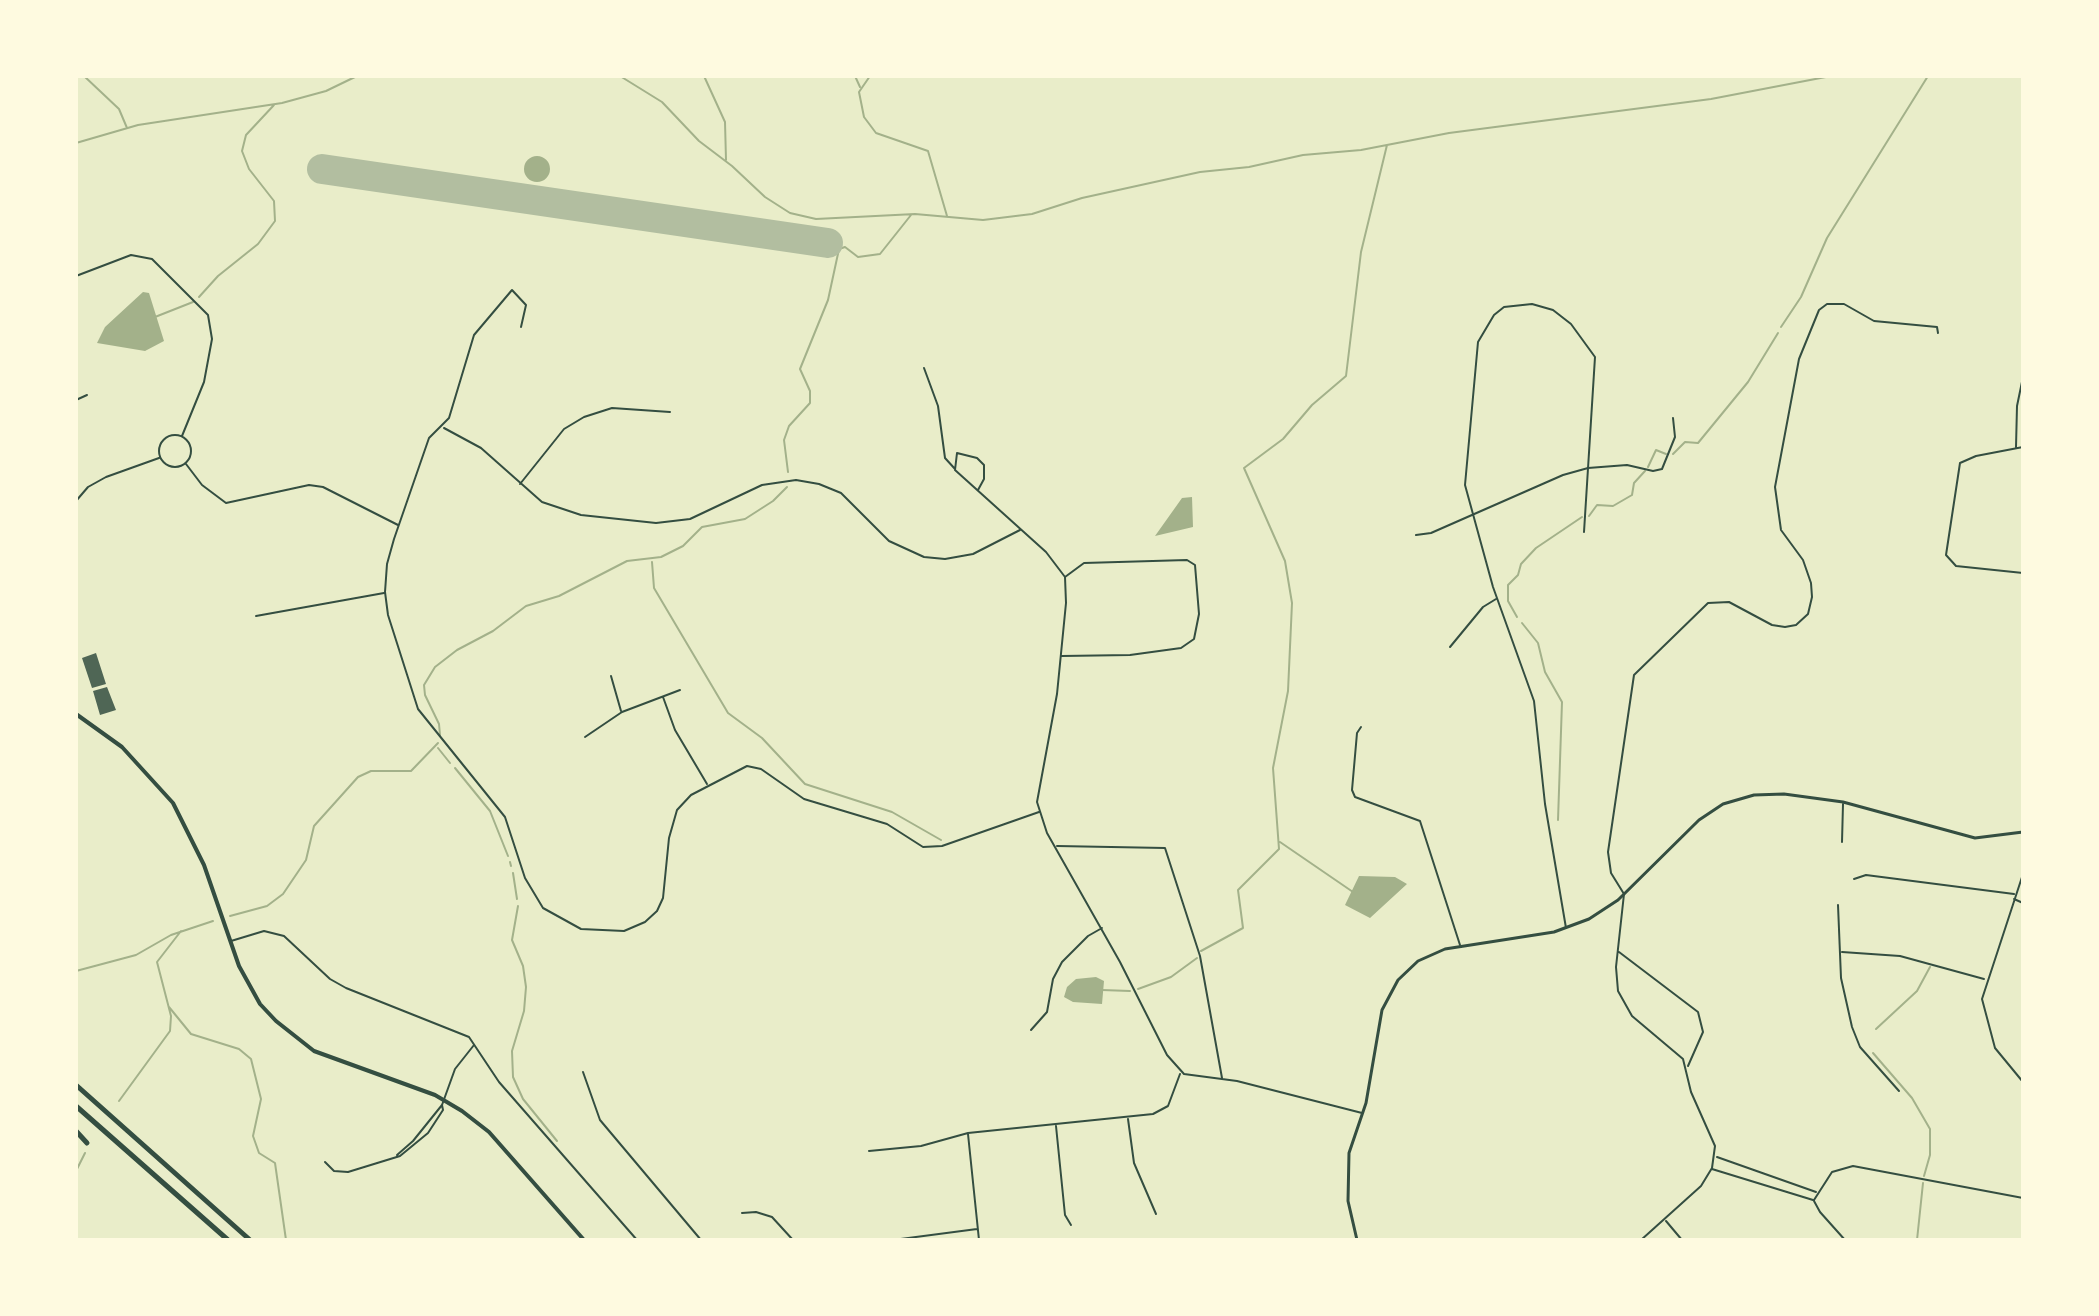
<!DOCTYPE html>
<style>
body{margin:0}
#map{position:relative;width:2099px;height:1316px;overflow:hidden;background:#e9edc9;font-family:"IBM Plex Sans",sans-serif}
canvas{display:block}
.frame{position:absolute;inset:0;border:78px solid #fefae0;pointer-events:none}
</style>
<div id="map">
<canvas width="2099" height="1316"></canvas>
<div class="frame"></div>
</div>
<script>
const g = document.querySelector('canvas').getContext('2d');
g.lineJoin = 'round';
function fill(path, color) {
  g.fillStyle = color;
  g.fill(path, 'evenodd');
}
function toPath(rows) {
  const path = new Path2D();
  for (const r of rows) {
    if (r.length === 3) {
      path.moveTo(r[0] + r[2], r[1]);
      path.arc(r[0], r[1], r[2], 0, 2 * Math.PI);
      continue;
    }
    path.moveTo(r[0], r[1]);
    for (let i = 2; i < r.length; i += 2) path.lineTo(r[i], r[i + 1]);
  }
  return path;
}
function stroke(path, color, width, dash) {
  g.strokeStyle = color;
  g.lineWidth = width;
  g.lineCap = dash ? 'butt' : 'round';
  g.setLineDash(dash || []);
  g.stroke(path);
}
const water = toPath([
 [537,169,13],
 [143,292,149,293,164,341,145,351,97,343,105,327],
 [1192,497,1193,527,1155,536,1182,498],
 [1359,876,1395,877,1407,884,1370,918,1345,905],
 [1096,977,1104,981,1102,1004,1073,1002,1064,997,1067,987,1076,979]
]);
const stream = toPath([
 [84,76,119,109,127,128],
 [620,76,662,102,699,141,732,166,765,197,790,213,816,219,915,214,983,220,1032,214,1082,198,1200,172,1249,167,1303,155,1361,150,1449,133,1711,99,1831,76],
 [704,76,725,122,726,160],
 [855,76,860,87],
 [870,76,859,92,864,117,876,133,928,151,947,216],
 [76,143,138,125,282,103,326,91,357,76],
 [199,297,218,276,258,244,275,221,274,201,249,169,242,151,246,135,274,105],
 [155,317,193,302],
 [1781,327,1801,297,1827,238,1928,76],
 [1673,454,1685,442,1698,443,1748,382,1778,333],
 [1648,467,1656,450,1666,454],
 [788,472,784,440,789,426,810,403,810,391,800,369,828,300,839,249,845,247,858,257,880,254,911,215],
 [1589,516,1597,505,1613,506,1632,495,1634,483,1645,471],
 [652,562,654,588,728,713,762,738,805,784,892,812,941,840],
 [1517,617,1508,601,1508,585,1518,575,1521,564,1536,548,1582,517],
 [1522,623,1538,643,1545,672,1562,702,1558,820],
 [440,735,439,724,425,695,424,685,435,667,457,650,493,631,526,606,559,596,627,561,661,557,683,546,702,527,745,519,773,501,787,487],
 [438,748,450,763],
 [455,768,490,811,508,856],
 [1280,842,1353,892],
 [510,862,511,866],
 [513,873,517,899],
 [518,906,512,940,523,966,526,987,524,1011,512,1051,513,1077,523,1099,557,1141],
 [230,916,267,906,283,894,306,860,314,826,358,777,371,771,411,771,438,743],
 [1201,951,1243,928,1238,890,1279,849,1273,768,1288,691,1292,603,1285,561,1244,468,1283,439,1312,405,1346,376,1361,252,1387,145],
 [76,971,136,955,171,935,213,921],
 [1138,989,1171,977,1197,958],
 [1102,990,1130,991],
 [169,1007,191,1034,239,1049,251,1059,261,1099,253,1136,259,1153,275,1163,286,1240],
 [1876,1029,1917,991,1930,967],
 [1873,1053,1912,1098,1930,1129,1930,1155,1924,1176],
 [119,1101,170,1031,171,1016,157,962,181,931],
 [76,1171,85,1153],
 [1917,1240,1923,1183]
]);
const runway = toPath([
 [322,169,828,243]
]);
const building = toPath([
 [96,653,106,684,92,688,82,658],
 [107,687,116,710,100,715,93,691]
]);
const minor = toPath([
 [76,276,131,255,152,259,208,315,212,339,204,382,182,436],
 [521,327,526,305,512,290,474,335,449,418,429,438,394,539,387,564,385,592,388,615,418,709,505,817,525,878,543,908,581,929,624,931,645,922,657,911,663,898,669,838,677,810,691,795,747,766,761,769,804,799,887,824,923,847,942,846,1039,812],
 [924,368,938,406,945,458,955,469],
 [76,400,87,395],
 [444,428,481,448,542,502,581,515,656,523,690,519,762,485,796,480,819,484,841,493,889,541,924,557,945,559,973,554,1020,530],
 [175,451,16],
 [2016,447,2017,406,2023,377],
 [2023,447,1976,456,1960,463,1946,555,1956,566,2023,573],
 [186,464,202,485,226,503,309,485,323,487,398,525],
 [520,484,564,429,584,417,612,408,670,412],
 [978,490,984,479,984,465,977,458,957,453,955,470,1046,552,1065,577,1066,603,1057,694,1037,802,1047,833,1120,962,1167,1055,1184,1074,1237,1081,1362,1113],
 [76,501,88,487,106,477,159,458],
 [1416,535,1431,533,1563,475,1588,468,1627,465,1653,471,1662,469,1675,437,1673,418],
 [256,616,384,593],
 [1450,647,1483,607,1496,599],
 [1062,656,1130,655,1181,648,1194,639,1199,614,1195,565,1187,560,1084,563,1065,577],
 [611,676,621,711],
 [663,697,675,730,707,784],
 [1361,727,1357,733,1352,790,1355,797,1420,821,1460,945],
 [585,737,622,712,680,690],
 [1842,842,1843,804],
 [1057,846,1165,848,1200,956,1222,1078],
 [2023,874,1982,999,1995,1048,2023,1082],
 [1854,879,1866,875,2014,894],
 [2014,899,2023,903],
 [1838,905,1841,978,1852,1027,1860,1047,1899,1091],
 [1566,928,1545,804,1534,701,1493,587,1465,485,1478,342,1494,315,1504,307,1532,304,1553,310,1571,324,1595,357,1584,532],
 [231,941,264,931,284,936,330,979,346,988,469,1037,499,1082,637,1240],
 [1619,952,1698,1012,1703,1032,1688,1066],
 [1842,952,1900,956,1984,979],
 [1031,1030,1047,1012,1053,979,1062,962,1088,936,1102,928],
 [583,1072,600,1120,701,1240],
 [1128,1119,1134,1163,1156,1214],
 [1056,1126,1065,1215,1071,1225],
 [968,1134,979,1240],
 [869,1151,921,1146,968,1133,1153,1114,1168,1106,1180,1074],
 [397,1155,413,1141,442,1105,455,1069,474,1045],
 [1717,1157,1816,1192],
 [325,1162,334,1171,348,1172,400,1156,428,1133,443,1110,442,1105],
 [1712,1169,1813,1200],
 [1814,1200,1832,1172,1853,1166,2023,1198],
 [1814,1201,1820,1212,1845,1240],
 [742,1213,756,1212,772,1217,793,1240],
 [1666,1221,1682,1240],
 [893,1240,977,1229],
 [1641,1240,1701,1186,1712,1168,1715,1146,1691,1092,1683,1059,1632,1016,1618,991,1616,967,1624,894,1611,873,1608,852,1634,675,1708,603,1729,602,1772,625,1785,627,1796,625,1808,614,1812,597,1811,583,1803,560,1781,530,1775,487,1799,359,1819,310,1827,304,1844,304,1874,321,1937,327,1938,333]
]);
const tertiary = toPath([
 [1357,1240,1348,1201,1349,1153,1366,1103,1382,1010,1398,980,1418,961,1445,949,1554,932,1589,919,1618,900,1699,820,1723,804,1754,795,1784,794,1843,802,1975,838,2023,832]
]);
const secondary = toPath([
 [76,714,122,747,173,803,204,865,239,966,260,1004,276,1021,314,1051,435,1095,462,1111,489,1132,584,1240]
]);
const motorway = toPath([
 [76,1085,250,1240],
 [76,1106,228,1240],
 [76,1131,87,1143]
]);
fill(water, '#a3b18a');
stroke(stream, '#a3b18a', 2);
stroke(runway, '#b2bea0', 30);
fill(building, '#4f6655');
stroke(minor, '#344e41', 2);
stroke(tertiary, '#344e41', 3);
stroke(secondary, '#344e41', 4);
stroke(motorway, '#344e41', 5);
</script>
